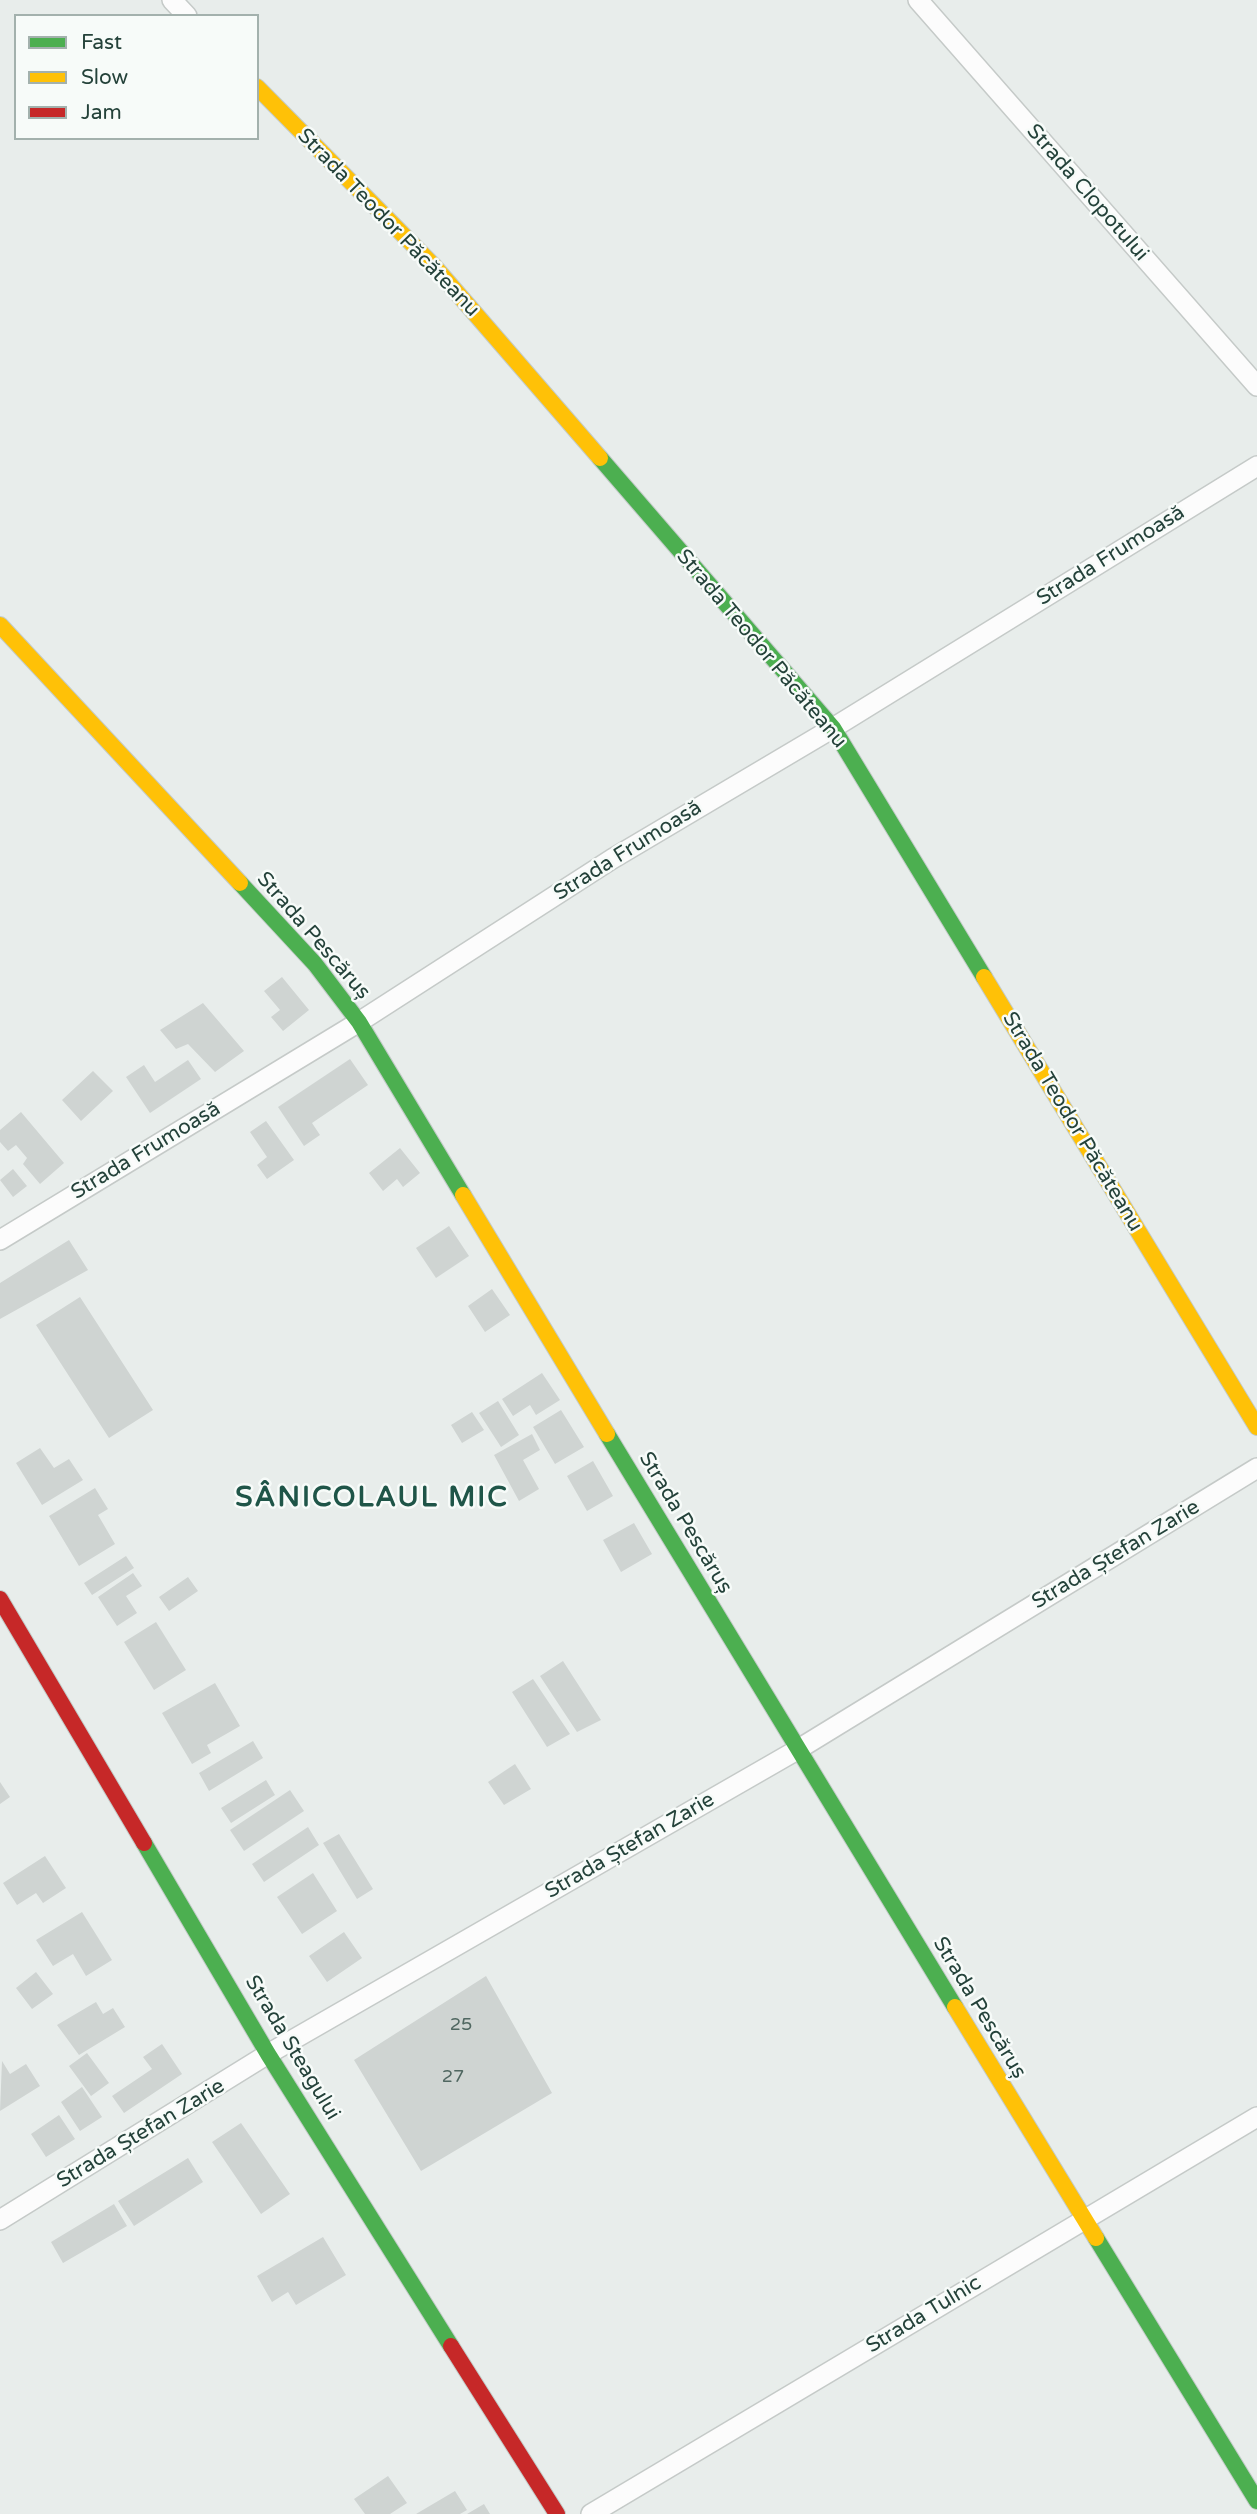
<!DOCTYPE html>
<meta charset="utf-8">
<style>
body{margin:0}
#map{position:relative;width:1257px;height:2514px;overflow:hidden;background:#e8edeb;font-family:"Varela Round",sans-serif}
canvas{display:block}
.legend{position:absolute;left:14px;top:14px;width:245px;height:126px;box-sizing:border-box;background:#f7fbf9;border:2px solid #a3b1ad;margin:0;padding:9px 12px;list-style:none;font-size:21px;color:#24423a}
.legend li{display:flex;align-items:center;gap:14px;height:35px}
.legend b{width:35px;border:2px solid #a3b1ad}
</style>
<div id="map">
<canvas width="1257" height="2514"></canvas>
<ul class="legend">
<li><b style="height:9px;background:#4caf50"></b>Fast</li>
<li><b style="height:9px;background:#ffc107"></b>Slow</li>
<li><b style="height:9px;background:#c62828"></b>Jam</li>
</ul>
</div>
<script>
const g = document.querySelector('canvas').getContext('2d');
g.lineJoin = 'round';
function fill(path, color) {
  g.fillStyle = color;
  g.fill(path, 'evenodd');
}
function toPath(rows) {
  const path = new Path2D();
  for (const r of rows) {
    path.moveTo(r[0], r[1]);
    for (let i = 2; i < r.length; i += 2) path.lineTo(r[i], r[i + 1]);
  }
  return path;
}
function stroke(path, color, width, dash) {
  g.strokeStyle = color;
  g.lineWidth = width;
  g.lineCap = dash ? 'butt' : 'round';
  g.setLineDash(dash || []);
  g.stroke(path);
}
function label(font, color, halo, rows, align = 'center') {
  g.font = font + ' "Varela Round",sans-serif';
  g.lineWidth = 5;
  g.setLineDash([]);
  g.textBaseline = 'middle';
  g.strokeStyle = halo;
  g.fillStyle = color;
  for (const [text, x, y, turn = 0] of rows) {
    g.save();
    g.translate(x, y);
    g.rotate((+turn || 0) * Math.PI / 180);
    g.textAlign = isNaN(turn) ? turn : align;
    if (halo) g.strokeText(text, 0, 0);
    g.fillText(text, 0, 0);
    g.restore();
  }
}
const building = toPath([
 [282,977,309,1010,283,1031,271,1017,280,1010,264,991],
 [203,1003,244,1051,215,1072,188,1044,176,1049,160,1030],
 [350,1059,368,1085,312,1123,320,1135,304,1146,278,1107],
 [188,1060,201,1079,150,1113,126,1077,144,1065,155,1082],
 [93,1071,113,1091,81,1121,62,1100],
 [21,1112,64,1163,40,1184,23,1164,27,1158,16,1145,8,1151,0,1142,0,1130],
 [266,1121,294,1160,267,1179,257,1165,267,1157,250,1132],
 [400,1148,420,1173,403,1187,397,1179,383,1191,369,1173],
 [13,1169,27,1186,13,1197,0,1180],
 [449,1226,469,1256,436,1278,416,1248],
 [69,1240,88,1270,0,1319,0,1283],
 [492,1289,510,1315,485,1332,468,1306],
 [80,1297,153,1410,109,1438,36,1325],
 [542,1373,560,1400,536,1415,530,1405,513,1416,502,1399],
 [498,1401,519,1435,501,1447,479,1413],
 [561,1410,584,1447,555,1464,533,1427],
 [472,1412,484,1430,462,1443,451,1425],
 [532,1434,540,1450,523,1460,539,1489,519,1501,494,1455],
 [40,1448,54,1468,69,1459,83,1480,42,1505,16,1463],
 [593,1461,613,1496,587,1511,567,1476],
 [95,1488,108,1509,98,1515,115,1544,79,1566,49,1516],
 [634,1523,652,1554,621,1572,603,1540],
 [126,1556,134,1568,92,1595,84,1583],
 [133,1573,142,1586,126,1596,137,1613,117,1626,98,1597],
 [188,1577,198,1591,169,1611,159,1597],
 [156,1622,186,1670,154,1690,124,1642],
 [563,1661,601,1720,577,1732,540,1676],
 [533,1679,570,1734,547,1747,512,1692],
 [215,1683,240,1726,207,1745,211,1753,192,1764,162,1713],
 [253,1741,263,1758,209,1791,199,1773],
 [515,1764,531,1789,504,1805,488,1782],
 [266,1780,275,1795,231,1823,221,1808],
 [0,1782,10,1797,0,1804],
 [290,1790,304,1811,244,1851,230,1830],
 [308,1827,319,1845,264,1882,252,1864],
 [339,1834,373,1889,357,1899,323,1843],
 [45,1856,66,1888,43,1903,36,1893,17,1905,3,1883],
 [313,1873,337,1911,302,1934,277,1897],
 [82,1912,112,1960,86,1976,73,1954,53,1966,36,1940],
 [344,1932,362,1958,327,1982,309,1956],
 [36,1972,53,1994,32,2009,16,1988],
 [486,1976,552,2093,421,2171,354,2060],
 [96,2002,103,2014,113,2008,125,2027,79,2055,57,2025],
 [162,2044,182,2074,124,2113,112,2096,152,2069,143,2057],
 [87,2053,109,2083,91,2096,69,2066],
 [2,2061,10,2074,26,2064,40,2086,0,2111],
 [82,2087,102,2117,80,2131,61,2102],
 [59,2115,75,2139,46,2157,31,2134],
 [241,2123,290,2194,261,2214,212,2142],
 [188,2158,203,2182,134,2226,118,2201],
 [114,2204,127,2226,63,2263,51,2242],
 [323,2237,346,2275,296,2305,288,2292,272,2302,257,2276],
 [388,2476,407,2503,390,2514,365,2514,354,2499],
 [455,2491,467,2510,460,2514,416,2514],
 [484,2504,490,2514,467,2514]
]);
const street = toPath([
 [172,0,187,16],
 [918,0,1257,386],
 [0,1240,359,1022,612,859,833,728,1257,466],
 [0,2220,268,2054,797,1750,1257,1468],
 [591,2514,1257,2117]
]);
const fast = toPath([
 [600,458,833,728,984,977],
 [240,883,315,964,359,1022,463,1195],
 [607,1434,955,2007],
 [144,1843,268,2054,451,2346],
 [1096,2238,1257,2501]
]);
const slow = toPath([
 [257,87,433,265,600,458],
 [0,625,240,883],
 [984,977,1257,1427],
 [463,1195,607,1434],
 [955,2007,1096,2238]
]);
const jam = toPath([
 [0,1599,144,1843],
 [451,2346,557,2514]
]);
const numberNames = [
 ["25",461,2025],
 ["27",453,2077]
];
const streetNames = [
 ["Strada Clopotului",1087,193,49],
 ["Strada Teodor Păcăteanu",388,223,46],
 ["Strada Frumoasă",1111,556,-32],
 ["Strada Teodor Păcăteanu",761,649,50],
 ["Strada Frumoasă",628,851,-32],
 ["Strada Pescăruș",313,936,49],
 ["Strada Teodor Păcăteanu",1072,1122,59],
 ["Strada Frumoasă",146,1151,-31],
 ["Strada Pescăruș",685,1523,59],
 ["Strada Ștefan Zarie",1116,1555,-31],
 ["Strada Ștefan Zarie",630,1846,-30],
 ["Strada Pescăruș",979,2008,59],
 ["Strada Steagului",292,2048,59],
 ["Strada Ștefan Zarie",141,2134,-31],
 ["Strada Tulnic",924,2315,-31]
];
const districtNames = [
 ["SÂNICOLAUL MIC",372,1499]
];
fill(building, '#cfd4d2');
stroke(street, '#c5cac8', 22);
stroke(fast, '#c3cbc8', 18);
stroke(slow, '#c3cbc8', 18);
stroke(jam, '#c3cbc8', 18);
stroke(street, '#fcfcfc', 19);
stroke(fast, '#4caf50', 16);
stroke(slow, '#ffc107', 16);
stroke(jam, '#c62828', 16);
label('18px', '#506761', null, numberNames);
label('21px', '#24423a', '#f7fbf9', streetNames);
g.letterSpacing = '2px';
label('bold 28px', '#1f5548', '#f7fbf9', districtNames);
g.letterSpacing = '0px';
</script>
